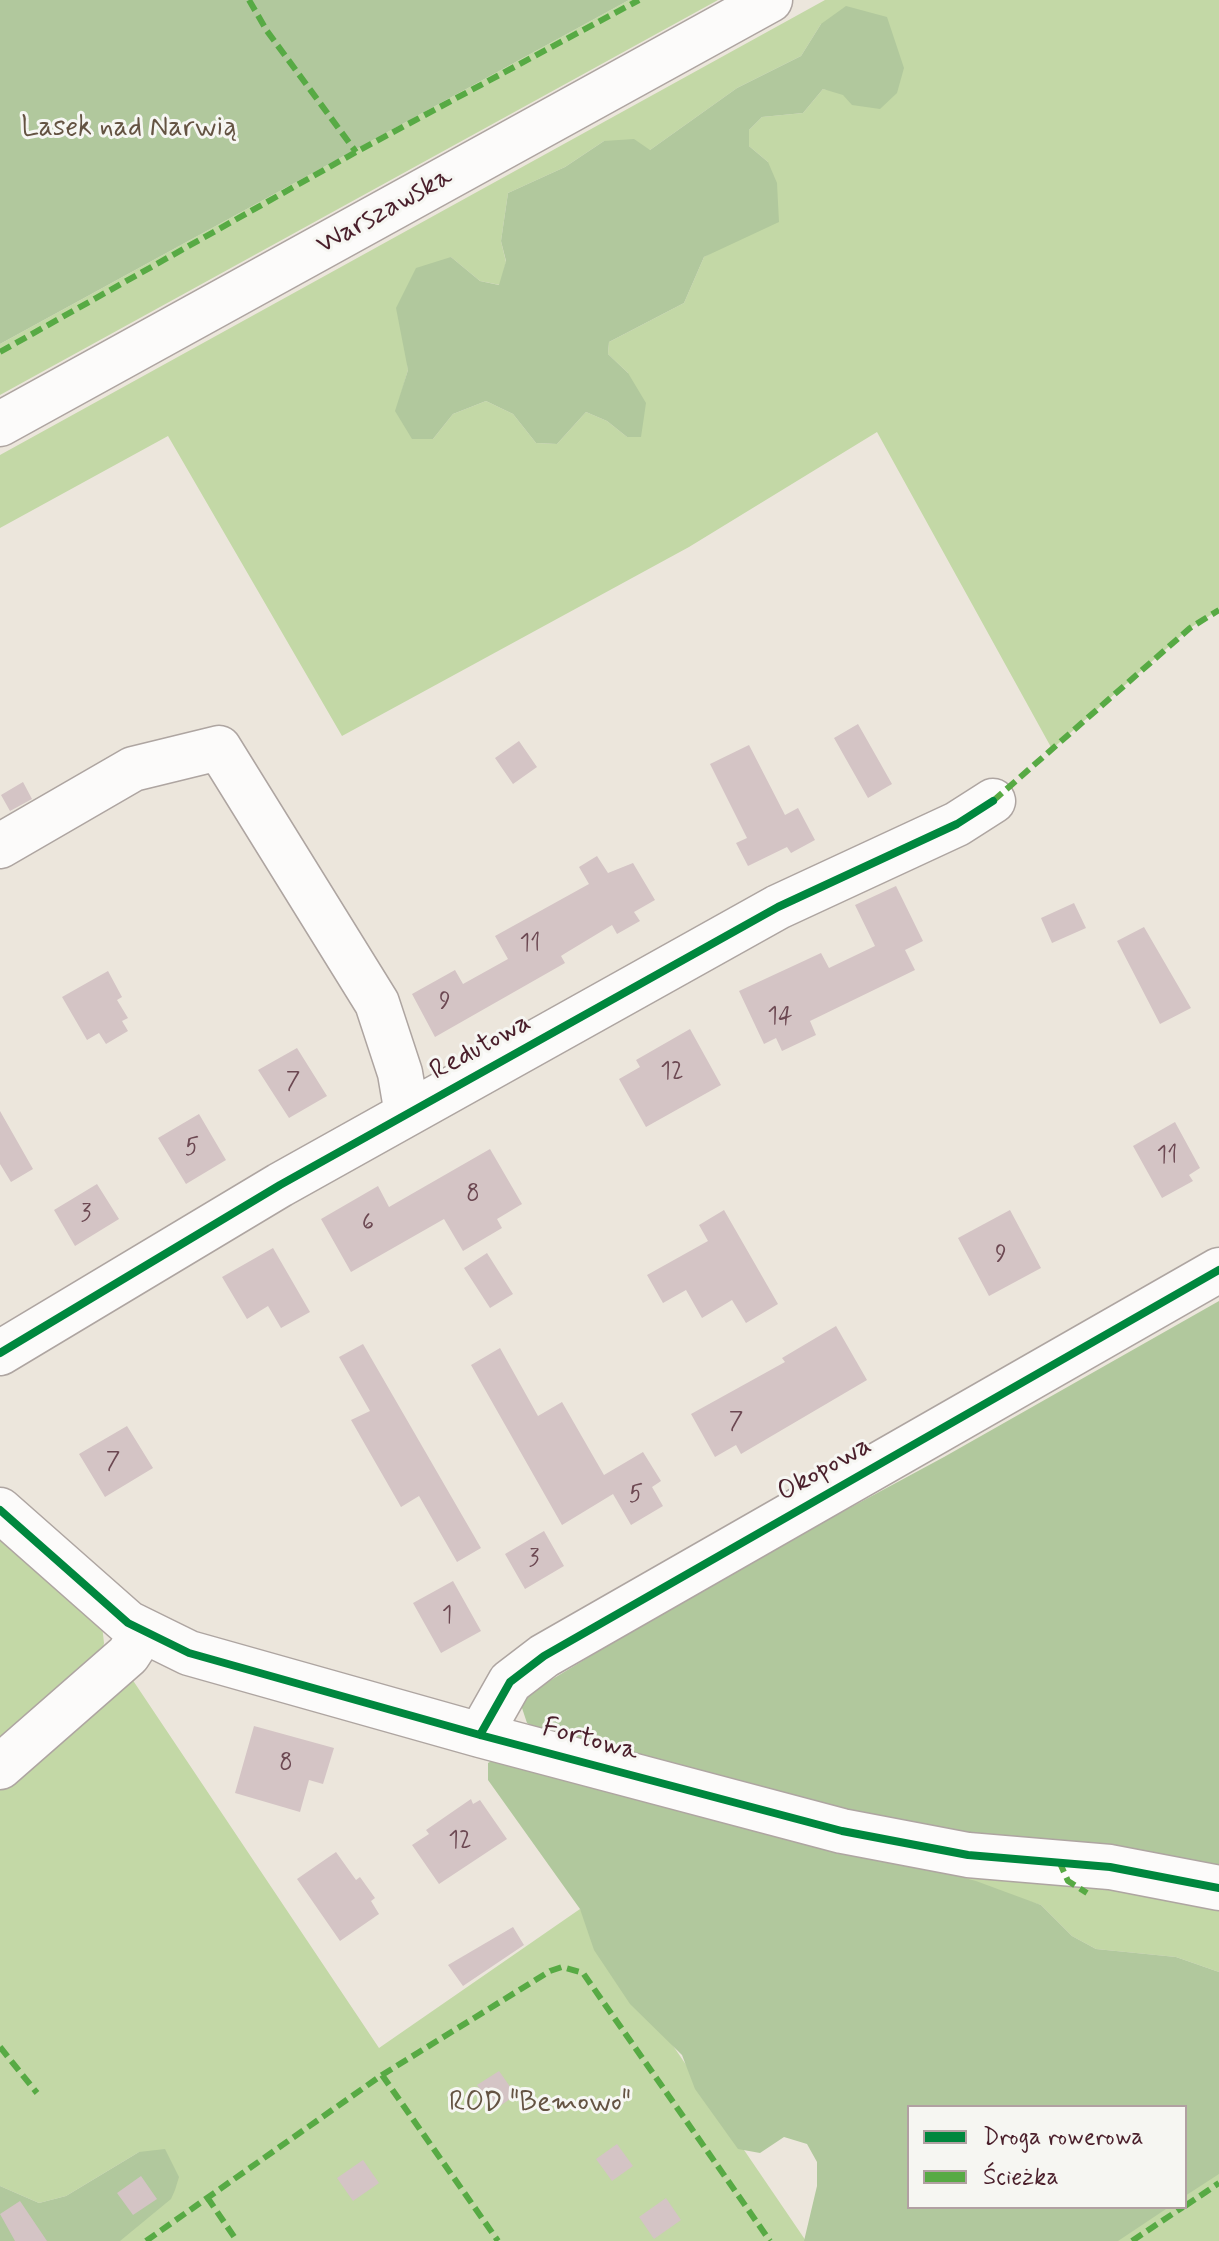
<!DOCTYPE html>
<meta charset="utf-8">
<style>
body{margin:0}
#map{position:relative;width:1219px;height:2241px;overflow:hidden;background:#ece6dc;font-family:Mynerve,sans-serif}
canvas{display:block}
.legend{position:absolute;left:907px;top:2105px;width:280px;height:104px;box-sizing:border-box;background:#f6f6f2;border:2px solid #b1a0a2;margin:0;padding:10px 14px;list-style:none;font-size:24px;color:#4a1f2b}
.legend li{display:flex;align-items:center;gap:16px;height:40px}
.legend b{width:40px;border:2px solid #b1a0a2}
</style>
<div id="map">
<canvas width="1219" height="2241"></canvas>
<ul class="legend">
<li><b style="height:10px;background:#00873e"></b>Droga rowerowa</li>
<li><b style="height:10px;background:#57aa44"></b>Ścieżka</li>
</ul>
</div>
<script>
const g = document.querySelector('canvas').getContext('2d');
g.lineJoin = 'round';
function fill(path, color) {
  g.fillStyle = color;
  g.fill(path, 'evenodd');
}
function toPath(rows) {
  const path = new Path2D();
  for (const r of rows) {
    path.moveTo(r[0], r[1]);
    for (let i = 2; i < r.length; i += 2) path.lineTo(r[i], r[i + 1]);
  }
  return path;
}
function stroke(path, color, width, dash) {
  g.strokeStyle = color;
  g.lineWidth = width;
  g.lineCap = dash ? 'butt' : 'round';
  g.setLineDash(dash || []);
  g.stroke(path);
}
function label(font, color, halo, rows, align = 'center') {
  g.font = font + ' Mynerve,sans-serif';
  g.lineWidth = 6;
  g.setLineDash([]);
  g.textBaseline = 'middle';
  g.strokeStyle = halo;
  g.fillStyle = color;
  for (const [text, x, y, turn = 0] of rows) {
    g.save();
    g.translate(x, y);
    g.rotate((+turn || 0) * Math.PI / 180);
    g.textAlign = isNaN(turn) ? turn : align;
    if (halo) g.strokeText(text, 0, 0);
    g.fillText(text, 0, 0);
    g.restore();
  }
}
const green = toPath([
 [629,0,718,0,0,395,0,344],
 [825,0,1219,0,1219,610,1190,628,1052,749,877,432,689,547,342,736,168,436,0,528,0,455],
 [821,24,896,93,887,101,823,89,803,113,762,117,749,130,749,146,768,162,722,247,704,257,684,303,609,342,608,354,628,373,627,437,607,421,586,412,557,444,536,443,513,414,486,401,453,414,433,439,396,411,408,370,406,347,451,257,480,281,500,285,506,262,501,241,508,193,565,167,604,141,650,150,737,88,801,56],
 [0,1527,102,1625,104,1643,102,1653,0,1747],
 [130,1676,379,2048,580,1909,806,2241,101,2241,139,2152,66,2196,39,2203,0,2186,0,1790],
 [837,1843,1219,1898,1219,1972,1176,1957,1096,1949,1072,1936,1041,1905],
 [1219,2167,1219,2241,1109,2241,1160,2207,1185,2207,1185,2190]
]);
const forest = toPath([
 [0,0,629,0,0,344],
 [846,6,887,17,904,68,897,93,880,109,852,105,843,95,823,89,803,113,762,117,749,130,749,146,768,162,777,183,779,222,704,257,684,303,609,342,608,354,628,373,646,403,641,437,627,437,607,421,586,412,557,444,536,443,513,414,486,401,453,414,433,439,412,439,395,411,408,370,396,308,416,268,451,257,480,281,499,285,506,261,501,241,508,193,565,167,604,141,634,139,650,150,737,88,801,56,821,24],
 [1219,1301,1219,1868,855,1818,564,1744,527,1723,521,1705,530,1688,546,1683,714,1581,944,1457],
 [502,1755,976,1881,1041,1905,1072,1936,1096,1949,1176,1957,1219,1972,1219,2174,1185,2196,1185,2107,909,2107,909,2207,1169,2207,1118,2241,804,2241,817,2186,817,2162,807,2144,784,2137,760,2153,738,2149,695,2089,682,2055,630,2004,594,1950,580,1909,488,1780,488,1763],
 [165,2149,179,2177,175,2190,171,2199,120,2241,0,2241,0,2186,39,2203,66,2196,139,2152]
]);
const building = toPath([
 [858,724,892,784,868,798,834,738],
 [519,741,537,767,513,784,495,758],
 [749,745,785,815,798,808,815,840,791,853,787,847,748,866,736,843,747,838,710,764],
 [23,782,32,799,10,811,1,795],
 [597,856,608,873,633,863,655,900,634,912,640,921,617,934,612,925,564,954,561,956,565,963,435,1037,412,994,455,970,463,984,508,959,495,936,589,884,579,867],
 [896,886,923,941,905,950,915,970,810,1021,816,1035,782,1051,776,1038,764,1044,739,991,821,953,829,968,875,946,855,905],
 [1074,903,1086,928,1052,943,1041,918],
 [1144,927,1191,1008,1160,1024,1117,941],
 [108,971,122,997,117,1000,128,1018,122,1021,128,1031,106,1044,99,1033,87,1040,62,997],
 [690,1029,721,1085,646,1127,619,1079,640,1067,636,1060],
 [297,1048,327,1096,289,1118,258,1070],
 [0,1111,33,1169,11,1182,0,1164],
 [199,1114,226,1160,186,1184,158,1138],
 [1175,1122,1200,1168,1189,1175,1193,1181,1162,1198,1133,1146],
 [490,1149,522,1204,497,1219,502,1228,463,1251,444,1219,351,1272,321,1219,378,1186,389,1207],
 [97,1184,119,1219,75,1246,54,1210],
 [724,1210,778,1304,746,1323,732,1300,702,1318,686,1290,663,1303,647,1275,708,1241,699,1225],
 [1010,1210,1041,1268,989,1296,958,1238],
 [273,1248,310,1312,281,1328,268,1306,247,1319,222,1277],
 [487,1253,513,1294,490,1308,464,1268],
 [836,1326,867,1380,741,1454,736,1445,715,1457,691,1414,785,1362,782,1358],
 [363,1344,481,1548,457,1562,419,1496,401,1507,351,1420,370,1411,339,1357],
 [500,1348,538,1416,562,1402,604,1475,643,1452,661,1481,652,1487,663,1506,631,1525,613,1494,562,1525,471,1365],
 [127,1426,153,1468,105,1497,79,1454],
 [544,1531,564,1566,525,1589,505,1554],
 [453,1581,481,1631,441,1653,413,1603],
 [254,1726,334,1748,323,1784,309,1780,300,1812,235,1793],
 [471,1799,473,1804,480,1800,507,1839,439,1884,412,1845,429,1834,426,1830],
 [336,1852,356,1880,360,1877,375,1898,371,1901,379,1914,340,1941,297,1879],
 [513,1927,524,1945,463,1986,448,1965],
 [499,2071,516,2095,494,2110,477,2085],
 [617,2144,633,2166,612,2181,596,2159],
 [363,2160,379,2183,353,2201,337,2178],
 [141,2176,157,2199,133,2215,117,2193],
 [666,2198,681,2220,654,2239,639,2217],
 [20,2201,47,2241,15,2241,0,2214]
]);
const minor = toPath([
 [0,846,133,769,219,748,377,1003,400,1073,407,1114],
 [0,1353,280,1185,778,907,957,824,993,801],
 [0,1510,128,1623,189,1653,480,1735,842,1831,968,1855,1110,1867,1219,1888],
 [480,1735,510,1682,544,1656,1219,1270],
 [0,1767,128,1655,143,1632]
]);
const major = toPath([
 [0,424,770,0]
]);
const quiet = toPath([
 [249,0,267,31,356,152],
 [0,352,356,152,639,0],
 [993,801,1190,628,1219,610],
 [1059,1861,1068,1881,1087,1893],
 [0,2047,37,2093],
 [382,2075,498,2241],
 [207,2197,237,2241],
 [1185,2206,1219,2183],
 [146,2241,382,2075,550,1971,562,1967,583,1973,770,2241],
 [1132,2241,1183,2207]
]);
const cycleway = toPath([
 [0,1353,280,1185,778,907,957,824,993,801],
 [0,1510,128,1623,189,1653,480,1735,842,1831,968,1855,1110,1867,1219,1888],
 [480,1735,510,1682,544,1656,1219,1270]
]);
const numberNames = [
 ["11",530,945],
 ["9",445,1003],
 ["14",780,1018],
 ["12",672,1073],
 ["7",293,1083],
 ["5",192,1149],
 ["11",1167,1157],
 ["8",473,1195],
 ["3",86,1215],
 ["6",368,1224],
 ["9",1001,1256],
 ["7",736,1423],
 ["7",113,1463],
 ["5",636,1496],
 ["3",534,1560],
 ["1",447,1617],
 ["8",286,1764],
 ["12",460,1842]
];
const parkNames = [
 ["Lasek nad Narwią",129,129],
 ["ROD \"Bemowo\"",540,2104]
];
const streetNames = [
 ["Warszawska",385,212,-29],
 ["Redutowa",481,1048,-29],
 ["Okopowa",825,1470,-30],
 ["Fortowa",590,1741,15]
];
fill(green, '#c3d8a6');
fill(forest, '#b1c89d');
fill(building, '#d4c4c5');
stroke(minor, '#aea5a1', 47);
stroke(major, '#aea5a1', 47);
stroke(minor, '#fcfbfa', 44);
stroke(major, '#fcfbfa', 44);
stroke(quiet, '#57aa44', 6, [12, 6]);
stroke(cycleway, '#00873e', 8);
label('24px', '#6c4852', null, numberNames);
label('28px', '#645342', '#f6f6f2', parkNames);
label('28px', '#4a1f2b', '#f6f6f2', streetNames);
</script>
